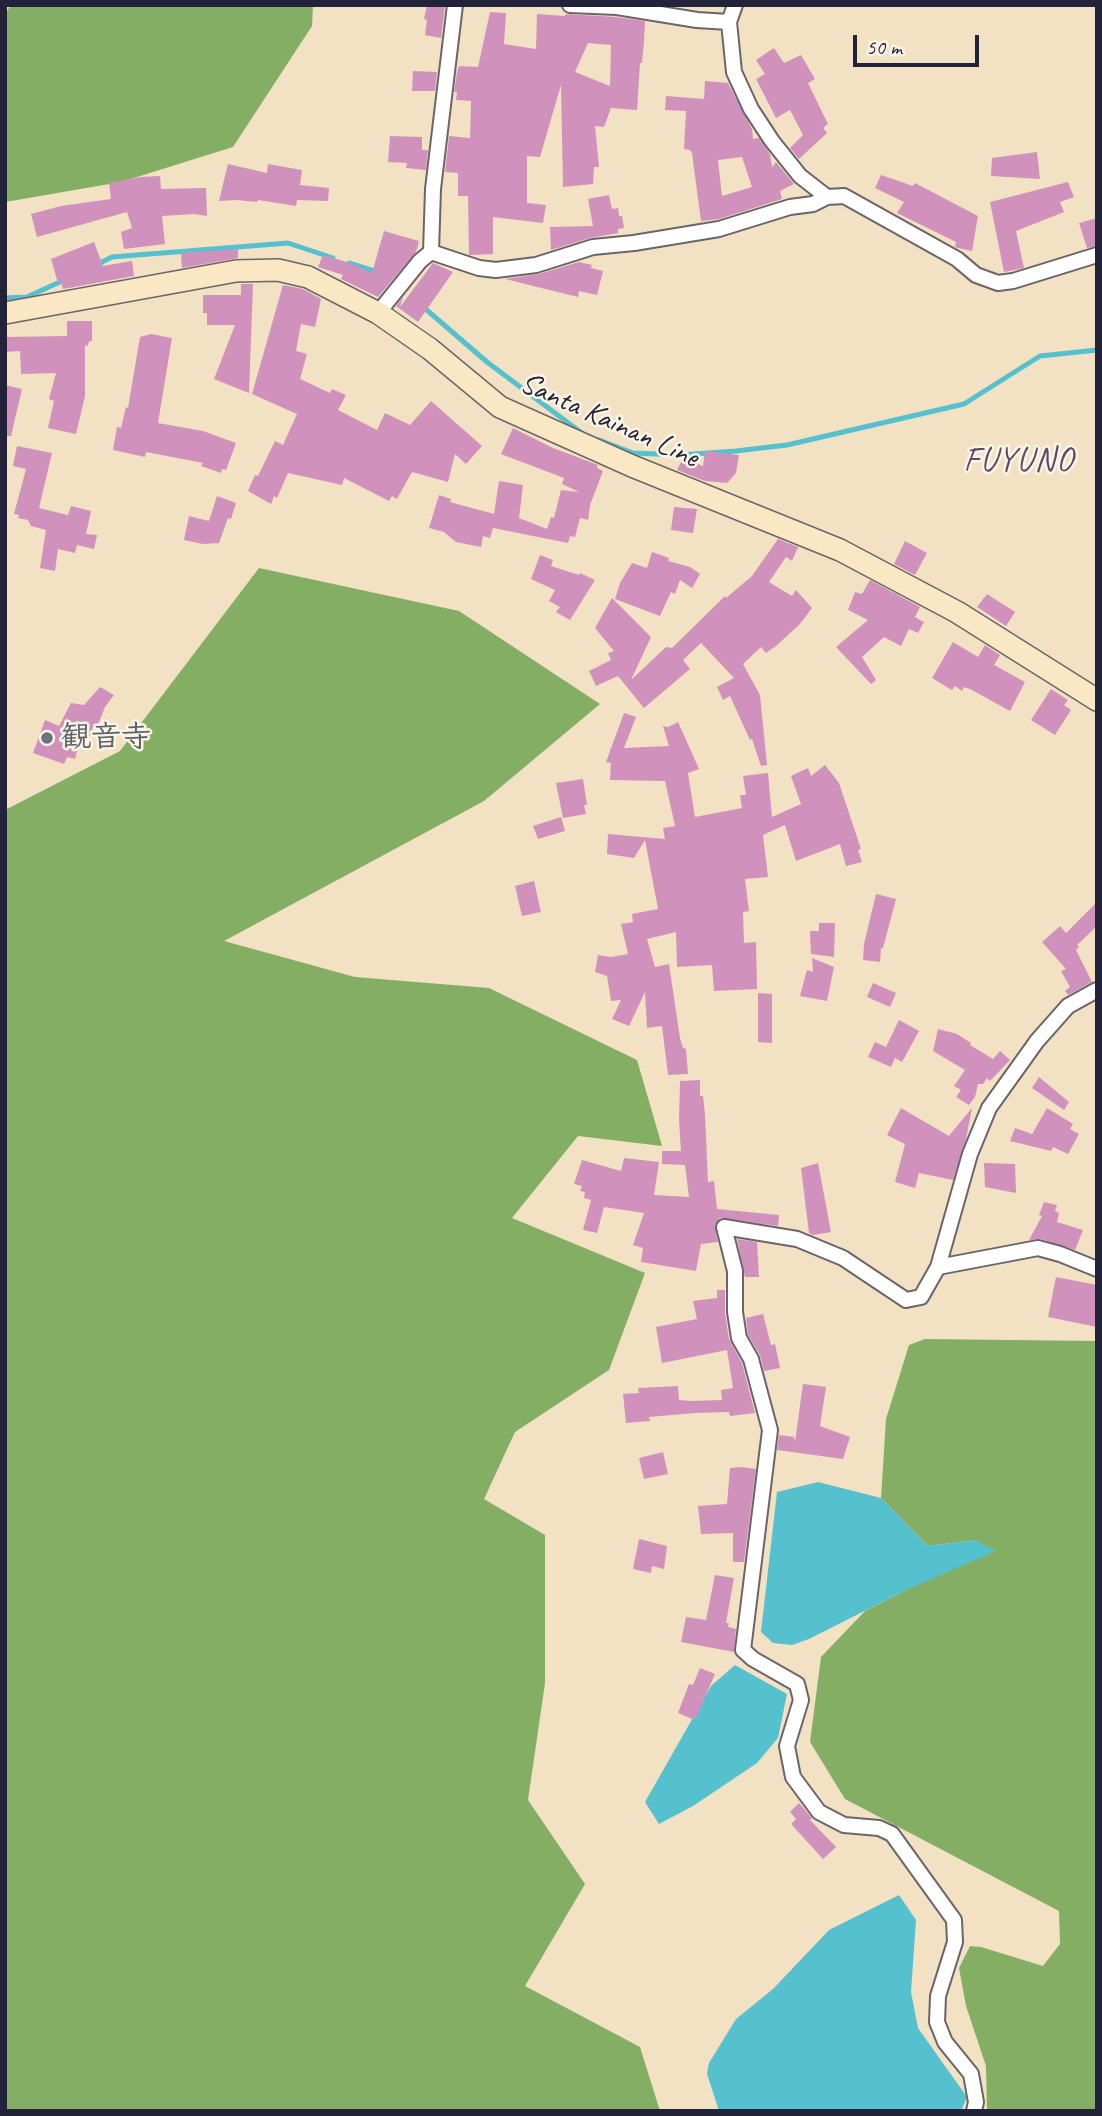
<!DOCTYPE html>
<meta charset="utf-8">
<style>
body{margin:0}
#map{position:relative;width:1102px;height:2116px;overflow:hidden;background:#f2e1c3;font-family:Caveat,sans-serif}
canvas{display:block}
.frame{position:absolute;inset:0;border:7px solid #22223b;pointer-events:none}
.scale{position:absolute;left:853px;top:35px;width:126px;height:32px;box-sizing:border-box;border:4px solid #22223b;border-top:0;padding-left:9px;font-size:21px;line-height:24px;white-space:nowrap;color:#22223b;-webkit-text-stroke:5px #fcf5e5;paint-order:stroke}
</style>
<div id="map">
<canvas width="1102" height="2116"></canvas>
<div class="frame"></div>
<div class="scale">50 m</div>
</div>
<script>
const g = document.querySelector('canvas').getContext('2d');
g.lineJoin = 'round';
function fill(path, color) {
  g.fillStyle = color;
  g.fill(path, 'evenodd');
}
function toPath(rows) {
  const path = new Path2D();
  for (const r of rows) {
    path.moveTo(r[0], r[1]);
    for (let i = 2; i < r.length; i += 2) path.lineTo(r[i], r[i + 1]);
  }
  return path;
}
function stroke(path, color, width, dash) {
  g.strokeStyle = color;
  g.lineWidth = width;
  g.lineCap = dash ? 'butt' : 'round';
  g.setLineDash(dash || []);
  g.stroke(path);
}
function label(font, color, halo, rows, align = 'center') {
  g.font = font + ' Caveat,"Klee One",sans-serif';
  g.lineWidth = 5;
  g.setLineDash([]);
  g.textBaseline = 'middle';
  g.strokeStyle = halo;
  g.fillStyle = color;
  for (const [text, x, y, turn = 0] of rows) {
    g.save();
    g.translate(x, y);
    g.rotate((+turn || 0) * Math.PI / 180);
    g.textAlign = isNaN(turn) ? turn : align;
    if (halo) g.strokeText(text, 0, 0);
    g.fillText(text, 0, 0);
    g.restore();
  }
}
const forest = toPath([
 [11,5,313,5,312,26,233,147,121,182,5,202,5,14],
 [259,568,459,611,600,704,484,801,224,941,355,977,489,988,637,1060,662,1146,578,1136,512,1218,645,1273,609,1370,515,1432,484,1499,545,1535,545,1683,528,1800,585,1884,525,1986,640,2047,660,2111,5,2111,5,810,120,751],
 [925,1339,1097,1341,1097,2111,987,2111,986,2066,966,2006,959,1968,970,1946,981,1947,1043,1966,1060,1944,1059,1911,845,1799,810,1742,821,1657,865,1611,904,1591,975,1540,928,1546,881,1498,886,1419,909,1345]
]);
const water = toPath([
 [818,1482,881,1498,928,1546,975,1540,996,1551,904,1591,809,1639,792,1645,773,1643,761,1632,777,1492],
 [735,1665,787,1694,778,1738,757,1763,693,1806,659,1824,645,1802,711,1686],
 [899,1895,916,1920,911,1992,918,2028,967,2097,961,2111,719,2111,707,2074,709,2063,736,2019,773,1989,829,1930]
]);
const stream = toPath([
 [349,263,377,272],
 [96,265,112,257,288,243,333,258],
 [5,298,27,297,62,281],
 [421,305,487,362,583,434],
 [599,440,633,453,680,455,736,451,787,445,964,404,1040,356,1097,350]
]);
const building = toPath([
 [427,5,445,5,441,38,425,35,427,20,424,19],
 [490,12,506,13,504,44,536,49,537,14,565,16,566,14,616,17,645,21,644,41,642,63,640,63,637,110,611,108,604,127,595,126,599,167,594,167,593,184,563,187,561,85,540,157,527,156,527,203,546,205,543,223,493,217,493,254,469,255,468,196,458,196,458,173,445,172,449,136,470,138,471,101,456,100,457,92,454,92,457,72,459,66,478,67],
 [588,43,611,45,610,86,575,72],
 [774,48,784,63,801,55,815,79,808,83,828,124,823,128,827,133,799,159,790,148,803,135,790,110,776,118,756,79,765,74,756,60],
 [413,71,437,72,435,91,412,91],
 [705,81,728,83,752,129,753,139,759,138,770,154,772,167,776,162,794,184,780,191,782,199,719,219,701,221,692,153,690,150,684,149,686,111,665,110,666,96,704,99],
 [742,157,752,187,722,196,718,160],
 [390,136,422,137,422,150,428,150,426,170,406,168,407,163,388,162],
 [1037,152,1040,179,991,176,992,158],
 [228,164,267,173,268,164,302,170,300,185,329,188,328,201,297,200,296,206,258,200,257,202,236,200,219,201],
 [881,175,913,186,915,183,978,216,972,251,958,248,955,247,956,242,897,213,904,202,875,188],
 [160,176,161,189,206,188,207,216,194,214,162,216,165,244,124,249,121,232,132,228,127,212,37,237,31,214,61,206,111,199,109,183,141,177],
 [1068,182,1074,197,1060,202,1064,212,1016,231,1024,268,1004,272,990,202],
 [609,195,612,209,618,208,619,216,622,216,624,228,618,229,618,233,590,238,551,250,550,227,593,226,588,199],
 [1097,218,1097,246,1087,248,1079,223],
 [384,231,419,241,416,252,378,297,341,279,343,275,318,267,323,255,350,263,372,273],
 [94,242,103,266,132,261,134,276,63,289,61,281,58,283,51,259],
 [238,249,238,258,182,268,181,253],
 [579,262,592,265,591,268,603,271,597,295,579,291,578,297,505,279,539,274],
 [433,263,453,272,418,322,396,306,403,297,400,307],
 [241,284,253,284,249,393,214,379,235,325,207,325,207,313,203,313,203,295,241,295],
 [283,285,303,289,321,299,315,327,301,324,296,351,307,354,300,379,330,393,332,389,346,395,338,410,377,430,385,413,410,425,431,401,482,446,466,464,455,454,448,482,412,472,397,499,392,496,389,501,344,478,342,485,288,473,277,498,274,496,271,504,248,491,255,475,258,476,275,441,283,445,297,414,252,394],
 [67,321,92,321,92,341,89,341,88,346,85,345,85,396,76,434,48,428,54,401,49,399,56,373,21,374,20,351,5,352,5,337,67,336],
 [151,334,172,338,158,423,203,431,236,443,226,470,222,469,221,473,201,466,203,463,146,452,145,457,113,450,117,427,121,428,126,407,128,408,140,337],
 [5,385,22,389,11,436,5,436],
 [513,428,553,448,598,465,597,468,603,471,590,505,588,520,580,518,575,537,570,536,568,543,493,528,490,538,483,536,481,547,456,542,444,532,429,528,439,495,451,499,450,502,494,514,499,481,523,485,519,518,547,529,551,517,554,518,561,490,579,492,562,484,564,478,501,454],
 [17,446,52,453,39,508,68,515,71,506,91,511,86,534,97,535,94,549,77,545,75,553,58,549,55,571,40,568,46,530,31,526,28,520,18,518,19,515,14,514,26,469,13,466],
 [705,451,739,455,736,473,727,483,705,481,677,470,683,458,703,466],
 [217,496,236,503,231,519,228,518,219,543,203,544,184,540,189,516,209,521],
 [674,507,697,509,693,533,671,530],
 [778,539,798,547,792,561,786,557,769,582,792,596,796,590,812,608,800,624,776,646,766,653,761,647,743,664,760,695,767,765,761,766,752,739,750,740,730,696,723,700,717,687,734,678,701,643,683,660,690,669,644,708,618,676,596,686,589,671,611,660,608,653,614,651,595,628,612,598,651,637,631,680,666,647,672,648,725,596,726,598,752,576],
 [905,541,927,553,915,575,894,564],
 [652,552,669,558,668,561,690,567,700,574,692,588,680,580,675,594,671,592,660,616,615,599,620,583,632,563,647,568],
 [540,555,553,560,551,566,579,575,580,573,595,580,570,620,556,612,560,607,549,601,555,590,531,579],
 [870,580,920,607,915,617,924,622,918,633,909,629,901,646,884,637,862,657,876,680,871,684,836,647,868,620,848,610,855,592,862,594],
 [987,594,1015,612,1006,626,977,607],
 [953,642,978,657,985,645,1000,655,994,665,1025,682,1010,711,970,689,964,687,962,691,955,686,952,690,932,678],
 [100,687,114,695,105,707,97,727,93,727,86,746,79,744,75,759,67,757,64,764,33,753,45,720,59,726,71,703,84,705],
 [1051,689,1068,700,1064,705,1071,710,1055,735,1031,720],
 [624,713,636,717,624,748,669,746,663,726,668,727,678,722,699,769,688,773,695,817,742,808,740,795,746,795,743,776,768,773,772,817,801,804,791,776,808,768,811,776,825,765,839,783,861,849,858,850,862,862,846,866,840,844,796,861,785,825,763,835,768,877,745,879,749,911,743,912,744,943,756,942,757,989,714,991,712,965,677,967,676,932,647,939,655,967,669,964,680,1038,683,1048,686,1049,688,1074,668,1075,662,1026,647,1028,645,992,629,1026,612,1019,621,1000,611,1001,607,976,595,972,598,955,611,957,628,954,621,924,633,922,632,914,658,909,645,840,634,858,607,854,608,834,665,839,663,828,675,826,665,781,610,780,611,763,606,762],
 [583,779,587,805,584,805,586,814,563,818,556,783],
 [561,817,565,831,538,839,533,826],
 [534,881,541,912,522,916,515,886],
 [876,894,896,899,883,948,881,948,880,962,863,960,864,944],
 [1097,902,1097,926,1077,945,1079,947,1076,950,1092,982,1068,995,1065,991,1070,987,1061,971,1066,969,1042,942,1060,926,1066,933],
 [819,923,835,923,834,957,811,954,810,931,819,931],
 [812,958,834,967,827,1001,800,996,807,970,813,972],
 [873,983,896,993,890,1007,867,997],
 [758,993,772,994,772,1043,758,1042],
 [899,1020,919,1031,902,1062,895,1058,891,1067,868,1057,875,1042,886,1047],
 [938,1029,957,1034,971,1043,970,1045,993,1059,1000,1051,1010,1060,990,1081,987,1078,983,1084,978,1084,975,1097,969,1105,956,1097,961,1090,954,1086,965,1070,933,1051],
 [1039,1077,1069,1102,1064,1110,1032,1088],
 [700,1080,700,1096,703,1096,705,1114,708,1182,714,1181,717,1209,779,1215,778,1226,720,1218,715,1225,718,1242,701,1244,696,1271,641,1262,643,1248,633,1245,644,1213,604,1207,597,1233,583,1230,591,1200,584,1198,585,1192,580,1191,582,1186,574,1184,582,1160,621,1171,624,1158,659,1162,654,1195,689,1197,685,1165,662,1164,662,1151,681,1151,679,1120,680,1081],
 [901,1108,949,1136,972,1108,966,1139,953,1180,919,1173,915,1188,895,1182,905,1144,887,1135],
 [1047,1108,1073,1124,1070,1129,1079,1134,1068,1154,1053,1147,1051,1151,1010,1141,1015,1128,1032,1134,1031,1136],
 [818,1163,831,1232,813,1235,809,1233,801,1168],
 [984,1163,1015,1164,1016,1193,985,1187],
 [1044,1202,1057,1205,1055,1211,1059,1213,1057,1222,1083,1230,1075,1250,1041,1239,1029,1240,1042,1216,1039,1215],
 [737,1239,757,1242,759,1277,745,1277],
 [1056,1277,1097,1285,1097,1327,1048,1317],
 [717,1290,725,1290,725,1313,729,1339,742,1363,755,1413,730,1416,729,1412,695,1413,649,1417,650,1421,626,1423,623,1394,639,1393,638,1388,678,1386,679,1400,691,1401,722,1400,721,1390,733,1388,727,1350,662,1363,656,1327,697,1319,693,1301,717,1298],
 [763,1314,771,1345,775,1344,780,1368,764,1371,760,1355,748,1335,746,1318],
 [803,1384,826,1387,820,1426,850,1437,843,1459,777,1450,779,1435,794,1437,795,1442],
 [663,1452,668,1474,644,1479,639,1458],
 [742,1467,756,1469,744,1562,733,1562,733,1533,701,1534,698,1506,727,1504,730,1468],
 [639,1539,667,1546,664,1569,652,1566,651,1573,633,1569],
 [715,1575,734,1578,726,1623,729,1623,728,1627,736,1629,734,1652,681,1642,686,1617,706,1620],
 [700,1668,715,1674,695,1720,678,1713,689,1684,693,1685],
 [799,1803,812,1818,810,1820,836,1847,823,1859,791,1824,796,1819,790,1812]
]);
const minor = toPath([
 [570,5,617,7,697,20,729,22],
 [735,5,729,22,734,72,751,109,772,141,800,176,827,197],
 [431,252,433,189,455,5],
 [378,313,420,261,431,252,479,268,496,270,536,265,593,247,634,243,719,229,790,207,813,204,827,197,844,196,957,259,976,275,998,283,1013,281,1097,255],
 [938,1267,1038,1248,1060,1254,1097,1269],
 [974,2111,976,2102,971,2074,945,2042,937,2022,938,1996,955,1942,954,1920,892,1834,879,1828,844,1825,819,1812,793,1777,787,1746,801,1700,797,1684,753,1659,743,1650,770,1430,751,1359,739,1338,735,1312,735,1271,724,1227,797,1239,843,1258,906,1300,921,1297,938,1267,970,1154,989,1108,1037,1041,1068,1006,1097,990]
]);
const secondary = toPath([
 [5,313,236,271,278,270,308,277,378,313,430,349,500,407,632,466,840,550,957,612,1097,700]
]);
const markers = [
 [47,738,7,"#6b7280"]
];
const streetNames = [
 ["Santa Kainan Line",609,421,24]
];
const worshipNames = [
 ["観音寺",61,738]
];
const quarterNames = [
 ["FUYUNO",1019,461]
];
fill(forest, '#85ae65');
fill(water, '#55c1cf');
stroke(stream, '#55c1cf', 5);
fill(building, '#d092bd');
stroke(minor, '#6b656b', 18);
stroke(secondary, '#6b656b', 24);
stroke(minor, '#fff', 14);
stroke(secondary, '#fae7c3', 21);
for (const [x, y, r, color] of markers) {
  const dot = new Path2D();
  dot.arc(x, y, r, 0, 2 * Math.PI);
  g.fillStyle = color;
  g.fill(dot);
  stroke(dot, '#fcf5e5', 2.5);
}
label('30px', '#22223b', '#fcf5e5', streetNames);
label('bold 30px', '#5b616d', '#fcf5e5', worshipNames, 'left');
g.letterSpacing = '2px';
label('33px', '#5f4968', '#fcf5e5', quarterNames);
g.letterSpacing = '0px';
</script>
